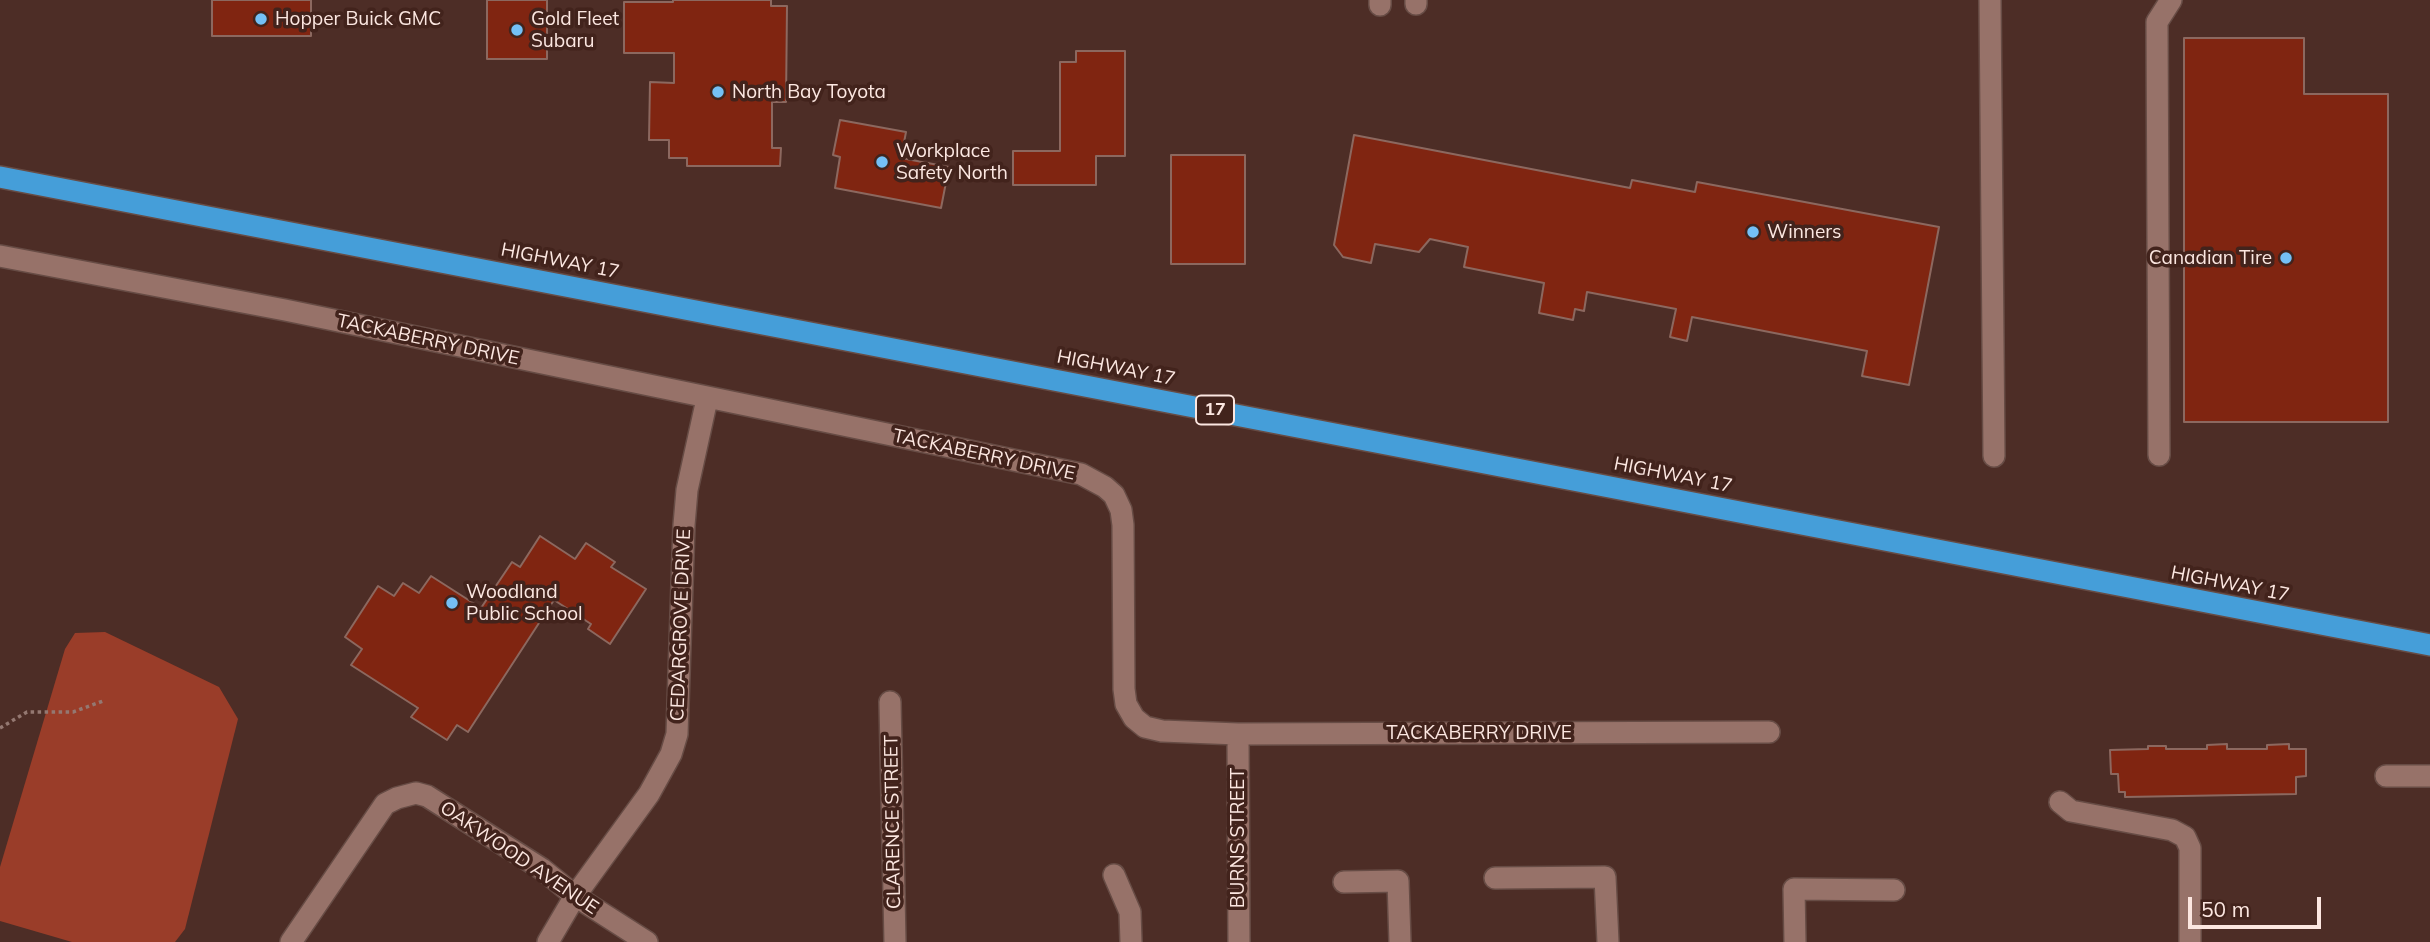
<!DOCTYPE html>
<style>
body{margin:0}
#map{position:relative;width:2430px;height:942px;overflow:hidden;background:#4d2d26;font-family:Mulish,sans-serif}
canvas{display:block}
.scale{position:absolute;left:2188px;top:897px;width:133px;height:32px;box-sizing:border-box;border:4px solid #fce7e1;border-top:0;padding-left:9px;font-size:21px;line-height:24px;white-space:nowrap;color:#fce7e1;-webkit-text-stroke:5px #42231c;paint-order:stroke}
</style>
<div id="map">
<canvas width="2430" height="942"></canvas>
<div class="scale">50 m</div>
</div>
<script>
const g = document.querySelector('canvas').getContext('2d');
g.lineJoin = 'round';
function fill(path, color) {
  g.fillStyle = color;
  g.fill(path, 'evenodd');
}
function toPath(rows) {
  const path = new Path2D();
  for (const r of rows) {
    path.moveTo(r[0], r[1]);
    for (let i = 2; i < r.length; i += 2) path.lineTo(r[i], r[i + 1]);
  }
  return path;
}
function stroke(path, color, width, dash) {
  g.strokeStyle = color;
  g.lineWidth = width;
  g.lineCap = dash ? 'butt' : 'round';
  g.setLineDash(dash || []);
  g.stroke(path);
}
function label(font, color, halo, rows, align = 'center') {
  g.font = font + ' Mulish,sans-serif';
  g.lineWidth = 7;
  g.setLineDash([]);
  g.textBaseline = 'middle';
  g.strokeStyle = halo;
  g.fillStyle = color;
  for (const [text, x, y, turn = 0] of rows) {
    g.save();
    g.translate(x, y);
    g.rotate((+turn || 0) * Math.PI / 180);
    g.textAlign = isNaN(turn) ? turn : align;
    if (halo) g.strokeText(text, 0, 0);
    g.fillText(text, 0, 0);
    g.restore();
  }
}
const forest = toPath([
 [105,632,219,687,238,719,185,929,175,942,72,942,0,921,0,867,65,649,75,633]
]);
const building = toPath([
 [212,0,311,0,311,36,212,36,212,0],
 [487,0,547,0,547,59,487,59,487,0],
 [673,0,771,0,771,6,787,6,786,102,772,102,772,148,781,148,780,166,687,166,687,158,669,158,669,140,649,140,650,82,674,83,674,53,624,53,624,2,673,2,673,0],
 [2184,38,2304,38,2304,94,2388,94,2388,422,2184,422,2184,38],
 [1076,51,1125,51,1125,156,1096,156,1096,185,1013,185,1013,151,1060,151,1060,62,1076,62,1076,51],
 [840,120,906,132,901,158,949,167,941,208,835,188,840,157,833,155,840,120],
 [1354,135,1630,188,1632,180,1695,192,1697,182,1939,227,1909,385,1862,376,1867,351,1692,317,1687,341,1670,337,1676,309,1587,292,1584,311,1575,309,1573,320,1539,313,1544,283,1464,267,1468,247,1430,239,1419,252,1375,244,1371,263,1343,257,1334,245,1354,135],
 [1171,155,1245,155,1245,264,1171,264,1171,155],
 [540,536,575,559,586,543,615,562,611,567,646,589,610,644,588,629,591,624,554,600,468,732,457,725,447,740,411,717,418,708,351,665,362,649,345,637,378,586,394,596,403,583,419,593,431,576,481,608,512,562,520,567,540,536],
 [2227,744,2227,749,2267,749,2267,745,2289,744,2289,749,2306,749,2306,776,2296,777,2296,794,2125,797,2125,792,2119,792,2118,774,2111,774,2110,750,2148,749,2148,746,2166,746,2166,749,2207,749,2207,745,2227,744]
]);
const path = toPath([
 [0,728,27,712,73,712,103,701]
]);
const minor = toPath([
 [1990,0,1994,456],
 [1416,4,1416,0],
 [1380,5,1380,0],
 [0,256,285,310,1081,474,1105,487,1114,495,1121,510,1123,525,1124,689,1126,704,1134,718,1145,727,1162,731,1238,734,1769,732],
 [2159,455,2157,22,2171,0],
 [890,702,895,942],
 [1238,734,1239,942],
 [2386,776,2430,776],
 [2060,802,2071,811,2172,830,2185,837,2190,848,2190,942],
 [1114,875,1130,912,1131,942],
 [1495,878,1605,877,1608,942],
 [1344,882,1398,881,1400,942],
 [291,942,385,804,397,798,416,793,427,796,542,869,575,896,647,942],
 [548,942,575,896,649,794,671,754,677,734,684,525,687,490,707,399],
 [1795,942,1794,889,1894,890]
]);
const highway = toPath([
 [0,177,2430,645]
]);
const markers = [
 [261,19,7,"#74c0f6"],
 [517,30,7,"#74c0f6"],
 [718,92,7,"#74c0f6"],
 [882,162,7,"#74c0f6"],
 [1753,232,7,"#74c0f6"],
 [2286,258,7,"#74c0f6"],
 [452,603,7,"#74c0f6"]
];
const shields = [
 [1215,410,38]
];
const shieldNames = [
 ["17",1215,410]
];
const poiNames = [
 ["Hopper Buick GMC",275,19],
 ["Gold Fleet",531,19],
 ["Subaru",531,41],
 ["North Bay Toyota",732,92],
 ["Workplace",896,151],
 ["Safety North",896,173],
 ["Winners",1767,232],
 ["Canadian Tire",2272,258,"right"],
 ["Woodland",466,592],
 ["Public School",466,614]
];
const streetNames = [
 ["HIGHWAY 17",560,261,11],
 ["TACKABERRY DRIVE",428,340,12],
 ["HIGHWAY 17",1116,368,11],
 ["TACKABERRY DRIVE",984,455,12],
 ["HIGHWAY 17",1673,475,11],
 ["HIGHWAY 17",2230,584,11],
 ["CEDARGROVE DRIVE",681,625,-88],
 ["TACKABERRY DRIVE",1479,733],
 ["CLARENCE STREET",893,822,-91],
 ["BURNS STREET",1238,838,-90],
 ["OAKWOOD AVENUE",519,858,34]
];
fill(forest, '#9a3d29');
fill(building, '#802511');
stroke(building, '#8c685f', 2);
stroke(minor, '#674c45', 24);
stroke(highway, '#674c45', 24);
stroke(path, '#947871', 3.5, [3.5, 3.5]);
stroke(minor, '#977269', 21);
stroke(highway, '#459ed9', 21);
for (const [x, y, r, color] of markers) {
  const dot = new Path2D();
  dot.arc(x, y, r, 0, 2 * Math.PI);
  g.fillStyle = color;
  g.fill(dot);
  stroke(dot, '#42231c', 2.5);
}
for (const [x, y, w] of shields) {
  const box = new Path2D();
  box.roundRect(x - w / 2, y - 14.5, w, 29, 5);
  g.fillStyle = '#42231c';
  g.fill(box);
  stroke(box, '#fce7e1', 2);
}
label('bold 18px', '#fce7e1', null, shieldNames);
label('19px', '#fce7e1', '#42231c', poiNames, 'left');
label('19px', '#fce7e1', '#42231c', streetNames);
</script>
